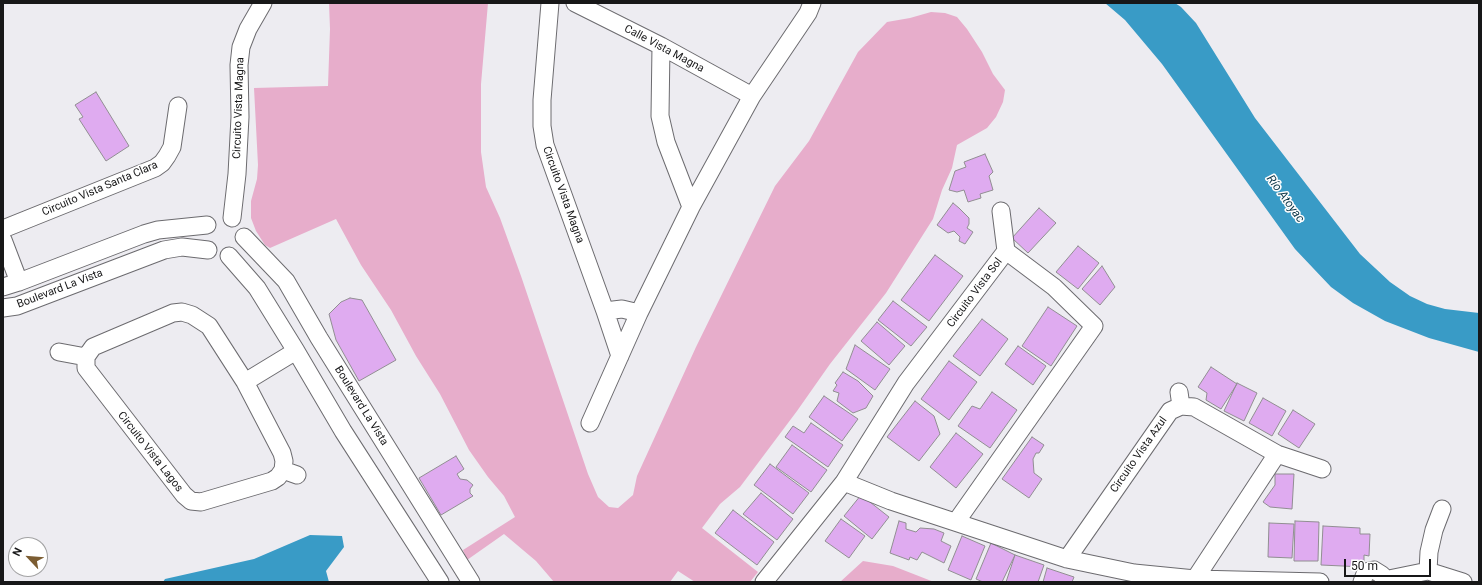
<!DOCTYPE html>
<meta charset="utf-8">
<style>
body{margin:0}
#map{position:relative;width:1482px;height:585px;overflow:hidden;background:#edecf1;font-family:Roboto,sans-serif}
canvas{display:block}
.frame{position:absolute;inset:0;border:4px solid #171718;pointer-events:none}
.north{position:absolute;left:8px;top:537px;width:40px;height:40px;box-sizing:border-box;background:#fff;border:1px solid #a2a2a3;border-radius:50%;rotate:296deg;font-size:11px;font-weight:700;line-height:16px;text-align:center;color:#171718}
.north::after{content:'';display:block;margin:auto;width:14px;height:18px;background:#7c5d32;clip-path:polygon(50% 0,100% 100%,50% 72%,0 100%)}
.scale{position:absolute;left:1344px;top:559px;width:87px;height:18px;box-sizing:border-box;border:2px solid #171718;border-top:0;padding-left:5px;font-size:12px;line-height:14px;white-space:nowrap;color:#171718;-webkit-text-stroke:3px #fff;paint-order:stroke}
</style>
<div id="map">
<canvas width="1482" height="585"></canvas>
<div class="frame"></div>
<div class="north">N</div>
<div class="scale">50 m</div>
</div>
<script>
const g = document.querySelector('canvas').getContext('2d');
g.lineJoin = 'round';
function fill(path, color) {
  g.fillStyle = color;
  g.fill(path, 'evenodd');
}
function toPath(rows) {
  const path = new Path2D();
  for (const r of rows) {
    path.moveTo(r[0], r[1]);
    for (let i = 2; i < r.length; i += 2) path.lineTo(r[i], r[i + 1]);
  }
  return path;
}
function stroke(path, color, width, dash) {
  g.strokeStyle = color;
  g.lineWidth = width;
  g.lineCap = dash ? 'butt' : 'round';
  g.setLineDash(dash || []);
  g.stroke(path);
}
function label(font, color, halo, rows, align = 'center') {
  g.font = font + ' Roboto,sans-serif';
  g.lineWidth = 3;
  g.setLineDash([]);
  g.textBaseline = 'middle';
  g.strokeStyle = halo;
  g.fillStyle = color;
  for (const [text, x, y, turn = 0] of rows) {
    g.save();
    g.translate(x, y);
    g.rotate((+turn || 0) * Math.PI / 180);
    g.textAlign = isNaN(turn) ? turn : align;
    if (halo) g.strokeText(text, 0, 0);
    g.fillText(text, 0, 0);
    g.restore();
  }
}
const green = toPath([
 [329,3,488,3,481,84,481,152,486,187,500,218,521,276,588,474,598,497,609,507,618,508,633,495,637,476,696,347,775,186,809,141,858,52,887,22,910,18,931,12,945,13,957,17,967,29,982,52,993,74,1005,90,1003,102,996,117,987,128,957,145,952,168,942,190,933,219,886,293,830,364,797,411,740,487,720,504,702,528,758,572,750,582,695,582,678,571,670,582,554,582,536,561,504,534,467,560,463,550,515,517,504,496,488,477,469,450,440,394,416,356,391,310,361,265,336,219,270,248,265,245,256,231,251,218,251,201,257,179,258,165,254,88,328,86,330,29],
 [863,561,893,566,934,582,840,582]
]);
const water = toPath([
 [1105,3,1175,3,1181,7,1196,23,1255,118,1360,254,1390,282,1410,296,1427,304,1445,309,1479,313,1479,352,1429,338,1385,321,1353,303,1331,287,1295,249,1162,64,1125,20],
 [310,535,342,536,344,547,326,571,329,582,163,582,165,579,254,559]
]);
const building = toPath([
 [96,92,129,146,106,161,79,119,83,117,75,105,96,92],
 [985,154,993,172,989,176,993,190,980,194,981,198,968,202,964,190,957,192,949,190,955,171,966,167,964,162,985,154],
 [953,203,959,208,969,218,969,224,967,228,973,232,965,244,959,241,960,237,954,231,948,233,937,225,953,203],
 [1039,208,1056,223,1028,253,1012,238,1039,208],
 [1078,246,1099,263,1078,289,1056,272,1078,246],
 [935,255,963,276,929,321,901,300,935,255],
 [1102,266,1115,287,1100,305,1082,289,1102,266],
 [350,298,362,300,396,360,359,381,336,340,329,314,341,302,350,298],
 [893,301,927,327,911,346,878,320,893,301],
 [1048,307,1077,326,1051,366,1022,346,1048,307],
 [982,319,1008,339,980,376,953,356,982,319],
 [877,322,905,346,889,365,861,341,877,322],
 [855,345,890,369,875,390,846,369,855,345],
 [1018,346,1046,366,1033,385,1005,364,1018,346],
 [949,361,977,382,949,420,921,399,949,361],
 [1211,367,1237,384,1221,409,1206,400,1207,393,1198,387,1211,367],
 [843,372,858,381,873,396,866,408,853,413,837,401,839,393,833,391,837,385,835,383,843,372],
 [1237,383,1257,393,1244,421,1224,411,1237,383],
 [992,392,1017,410,990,448,958,426,972,406,980,409,992,392],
 [824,396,858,419,842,441,809,417,824,396],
 [1263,398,1286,411,1272,436,1249,423,1263,398],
 [915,401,934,416,940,434,919,461,887,437,915,401],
 [1293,410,1315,424,1299,448,1278,434,1293,410],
 [811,423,843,445,828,467,785,437,793,426,804,433,811,423],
 [956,433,983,454,956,488,930,467,956,433],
 [1032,437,1044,445,1039,453,1036,453,1033,459,1034,473,1042,479,1029,498,1002,479,1032,437],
 [792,445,827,470,811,492,776,467,792,445],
 [456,456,464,469,457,474,460,479,467,480,473,485,470,489,470,493,473,496,441,515,419,478,456,456],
 [770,464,809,493,793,514,754,485,770,464],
 [1275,474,1294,474,1292,509,1270,507,1263,502,1275,485,1275,474],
 [761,493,793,519,777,540,743,514,761,493],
 [861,495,889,517,872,539,844,516,861,495],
 [733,510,774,542,757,565,715,533,733,510],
 [841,519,865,536,849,558,825,541,841,519],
 [899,521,906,523,906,529,916,532,920,528,934,529,944,533,941,541,951,546,944,563,922,552,917,560,910,557,909,560,890,553,899,521],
 [1295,521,1319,522,1318,561,1294,561,1295,521],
 [1269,523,1294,524,1292,558,1268,557,1269,523],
 [1323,526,1360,528,1360,534,1370,534,1369,556,1364,555,1364,567,1321,565,1323,526],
 [962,536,985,546,971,580,948,570,962,536],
 [991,543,1015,555,1002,582,983,582,976,579,991,543],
 [1015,555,1044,565,1038,582,1006,582,1015,555],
 [1047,568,1074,577,1072,582,1043,582,1047,568]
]);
const minor = toPath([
 [550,3,542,100,542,126,545,145,605,311,620,356],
 [575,3,661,46,752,96],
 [661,46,660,116,666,142,691,207],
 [1001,211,1006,251],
 [232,218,237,174,240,117,239,65,241,47,248,29,263,3],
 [3,229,155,168,162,163,167,156,172,147,178,106],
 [244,237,286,281,319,338,471,582],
 [3,240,19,282],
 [1006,251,1054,287,1094,326],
 [229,256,257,288,296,351,343,431,440,582],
 [3,287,19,282,144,234,158,230,207,225],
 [3,308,17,306,164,250,182,247,208,250],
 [605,311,622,309,639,313],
 [59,352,86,357,93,347,173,313,182,312,192,315,209,326,245,382,282,453,284,461,283,470,278,477,272,481,201,502,191,501,184,495,86,368,86,357],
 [245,382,296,351],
 [1179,392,1181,406],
 [590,423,639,313,691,207,752,96,808,13,812,3],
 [283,470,297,475],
 [844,482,891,501,1067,559,1134,573,1195,579,1320,582],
 [956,522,1094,326],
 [1067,559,1170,411,1181,406,1194,407,1277,454,1322,469],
 [1428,571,1429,552,1434,530,1442,509],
 [1195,579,1277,454],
 [1384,580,1428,571,1463,582],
 [764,582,844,482,906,383,1006,251],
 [1362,582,1365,574,1369,571,1374,570,1382,575,1384,582]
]);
const streetNames = [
 ["Calle Vista Magna",664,49,28],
 ["Circuito Vista Magna",239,108,-88],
 ["Circuito Vista Santa Clara",100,189,-23],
 ["Circuito Vista Magna",563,195,70],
 ["Boulevard La Vista",60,289,-21],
 ["Circuito Vista Sol",975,293,-53],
 ["Boulevard La Vista",361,406,58],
 ["Circuito Vista Lagos",150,452,52],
 ["Circuito Vista Azul",1139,455,-55]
];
const waterNames = [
 ["Río Atoyac",1285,199,54]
];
fill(green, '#e7adcb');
fill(water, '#399bc6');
fill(building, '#dfabf0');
stroke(building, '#918e92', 1);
stroke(minor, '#6c6b6f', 19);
stroke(minor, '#fff', 17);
label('11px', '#171718', '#fff', streetNames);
label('italic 12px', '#0c3749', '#fff', waterNames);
</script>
